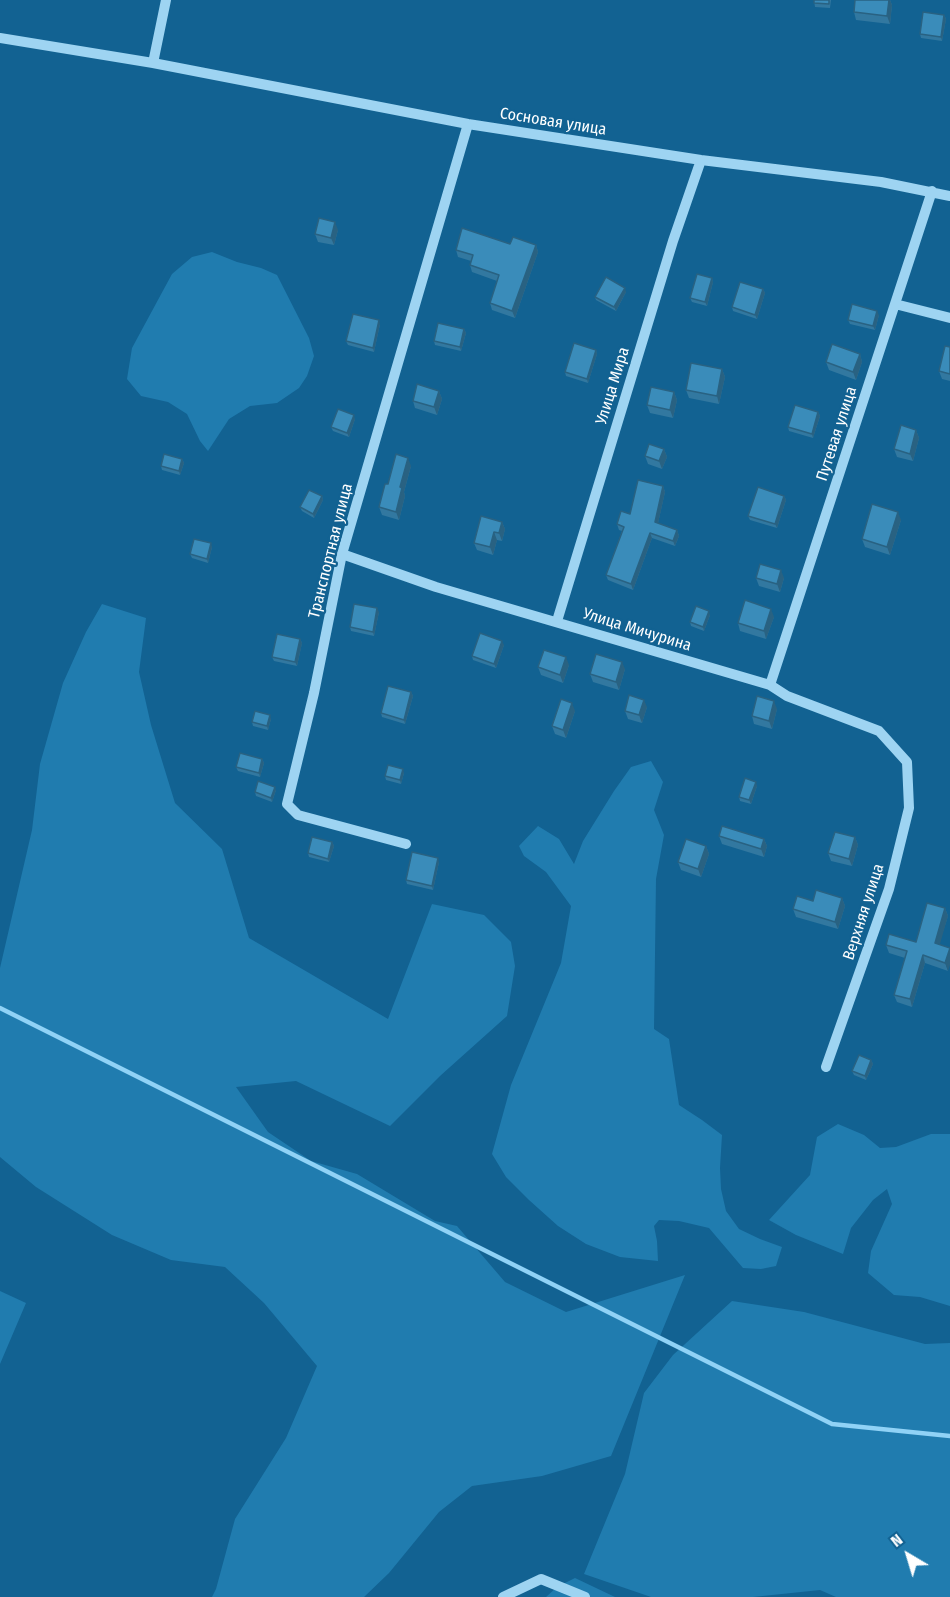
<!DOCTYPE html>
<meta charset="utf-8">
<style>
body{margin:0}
#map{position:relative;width:950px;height:1597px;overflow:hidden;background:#126292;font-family:"Fira Sans Condensed",sans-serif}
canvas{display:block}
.north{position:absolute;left:878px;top:1525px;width:60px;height:60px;-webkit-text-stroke:4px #126292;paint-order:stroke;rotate:322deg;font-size:16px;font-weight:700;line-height:24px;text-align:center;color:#fff}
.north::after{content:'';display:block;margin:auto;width:21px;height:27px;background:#fff;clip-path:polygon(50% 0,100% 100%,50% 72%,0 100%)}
</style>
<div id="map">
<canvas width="950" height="1597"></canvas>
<div class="north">N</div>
</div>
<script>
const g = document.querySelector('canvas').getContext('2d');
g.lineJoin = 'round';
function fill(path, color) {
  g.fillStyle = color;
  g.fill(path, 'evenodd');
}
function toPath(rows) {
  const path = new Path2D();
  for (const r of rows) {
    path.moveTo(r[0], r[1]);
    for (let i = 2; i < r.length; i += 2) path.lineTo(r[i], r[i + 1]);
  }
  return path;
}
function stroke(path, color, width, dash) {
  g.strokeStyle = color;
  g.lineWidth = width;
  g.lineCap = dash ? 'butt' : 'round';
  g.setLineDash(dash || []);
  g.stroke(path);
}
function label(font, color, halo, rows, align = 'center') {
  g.font = font + ' "Fira Sans Condensed",sans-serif';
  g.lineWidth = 4.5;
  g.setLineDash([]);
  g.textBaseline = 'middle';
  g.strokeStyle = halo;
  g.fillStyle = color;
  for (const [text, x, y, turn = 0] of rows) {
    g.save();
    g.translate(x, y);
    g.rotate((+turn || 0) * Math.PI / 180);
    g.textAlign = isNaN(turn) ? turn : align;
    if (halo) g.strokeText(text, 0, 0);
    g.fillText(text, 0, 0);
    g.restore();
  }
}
const green = toPath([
 [212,252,237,262,261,268,277,275,309,338,314,356,307,376,299,388,277,403,250,406,229,419,208,451,200,441,187,414,168,402,141,396,127,379,132,348,172,274,192,257],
 [102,604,146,618,139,672,151,725,175,803,222,849,249,938,388,1019,432,904,484,915,511,942,515,966,507,1016,440,1076,390,1126,296,1081,236,1087,268,1132,311,1161,357,1174,435,1221,457,1226,505,1282,566,1312,685,1275,611,1456,542,1476,472,1486,439,1512,389,1573,364,1597,212,1597,216,1589,235,1519,286,1438,317,1366,264,1303,225,1267,171,1260,112,1235,36,1187,0,1157,0,968,32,830,40,764,63,683,86,632],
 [651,761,663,782,654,810,664,835,656,879,654,1029,669,1039,679,1105,702,1120,722,1135,720,1168,721,1189,726,1211,739,1229,760,1239,782,1247,776,1266,761,1269,743,1268,709,1228,679,1221,659,1220,654,1226,657,1241,658,1261,620,1257,586,1244,558,1226,529,1200,506,1177,492,1154,511,1085,561,963,571,906,546,872,524,856,519,846,538,826,559,839,574,864,583,841,614,791,631,767],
 [838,1124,864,1135,880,1148,896,1147,931,1134,950,1134,950,1306,920,1297,894,1295,868,1273,871,1251,892,1204,887,1189,873,1200,851,1228,843,1254,796,1235,769,1220,810,1175,817,1137],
 [0,1291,26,1303,0,1364],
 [732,1301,804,1312,925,1344,950,1343,950,1597,836,1597,820,1590,753,1597,651,1597,584,1574,625,1474,644,1393,673,1355],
 [575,1578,615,1597,546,1597,557,1587]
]);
const stream = toPath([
 [0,1008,832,1424,950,1436]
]);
const minor = toPath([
 [0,38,153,63,468,124,701,160,881,182,950,196],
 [153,63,166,0],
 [895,304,950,318],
 [342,554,436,587,770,685,787,696,879,731,907,762,909,808,889,889,826,1067],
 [557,621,673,241,701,160],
 [770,685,932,191],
 [406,844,298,815,287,804,314,693,342,554,468,124],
 [503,1597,541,1579,585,1597]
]);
const wall = toPath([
 [814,0,831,0,830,8,815,7],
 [855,0,890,0,892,5,890,24,856,20,854,12],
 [944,15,946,19,942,41,921,38,920,34],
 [338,230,334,245,318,242,315,234],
 [510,244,536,245,538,252,515,318,492,310,490,303,497,281,472,272,470,265,471,261,458,257,456,250],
 [712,278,713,282,707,306,692,302,690,298],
 [763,289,765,293,757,319,733,311,732,307],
 [626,292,616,311,596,300,595,297],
 [879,315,875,330,850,324,848,320],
 [380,324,374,352,348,345,346,341],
 [464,329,466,333,461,351,435,345,434,341],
 [950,347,950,381,942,379,939,371],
 [596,350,597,354,588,383,566,376,565,372],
 [860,354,862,362,856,380,829,370,826,362],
 [722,369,725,377,719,404,689,398,686,390],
 [439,391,442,399,437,415,415,408,413,401],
 [674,392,677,400,673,418,650,413,647,405],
 [818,412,820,416,813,438,789,431,788,427],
 [355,419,349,437,333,431,331,427],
 [916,430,919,438,913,461,897,457,894,449],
 [664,449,667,457,662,469,648,464,645,456],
 [182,459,184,463,180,475,162,470,161,466],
 [411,466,404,492,405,496,399,520,382,515,379,507,388,484],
 [663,486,665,492,658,523,677,530,679,536,675,546,652,538,633,590,608,580,606,575,622,531,619,530,617,524],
 [322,496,323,500,314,518,302,511,300,507],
 [784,496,786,500,777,528,750,520,748,516],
 [901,520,890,555,865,547,862,539],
 [502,522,505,529,502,541,497,540,493,555,477,550,474,543],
 [212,547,208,563,192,558,190,554],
 [756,578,784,578,780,592,759,586],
 [379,612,374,636,351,631,350,627],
 [710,615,704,631,691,626,690,622],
 [774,617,766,639,740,631,738,623],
 [300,639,302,643,297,666,274,661,272,657],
 [504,645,496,668,473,660,472,656],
 [569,665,563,683,541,675,538,667],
 [625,669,619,690,593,682,590,674],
 [411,692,413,696,405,724,382,717,381,713],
 [647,707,642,723,628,719,625,711],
 [777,709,772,729,754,724,752,716],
 [575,711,566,738,555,734,552,726],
 [271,719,268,730,253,726,252,722],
 [262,759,264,763,260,777,238,771,236,767],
 [404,773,401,784,386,780,385,776],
 [757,786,751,804,740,801,739,797],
 [276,790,272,802,256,796,255,792],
 [719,836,764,839,767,846,764,857,722,844],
 [855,837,858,845,852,866,831,861,828,853],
 [332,842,334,846,329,862,309,857,308,853],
 [706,846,709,854,701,877,681,870,678,862],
 [439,862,433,890,407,884,406,880],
 [842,898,845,906,838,929,796,917,793,909,813,901],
 [945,908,948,916,939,944,948,971,925,963,912,1007,897,1002,894,995,905,958,889,953,886,945,916,942],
 [871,1060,873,1064,866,1080,854,1075,852,1071]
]);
const shadedWall = toPath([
 [889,0,890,0,892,5,890,24,887,16],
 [944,15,946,19,942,41,941,37],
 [335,222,338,230,334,245,331,238],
 [536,245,538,252,515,318,512,311],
 [712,278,713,282,707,306,705,302],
 [625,288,626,292,616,311,614,307],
 [763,289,765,293,757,319,755,315],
 [877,311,879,315,875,330,873,326],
 [379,320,380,324,374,352,373,348],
 [464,329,466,333,461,351,460,347],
 [596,350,597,354,588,383,587,379],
 [860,354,862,362,856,380,853,372],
 [722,369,725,377,719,404,717,396],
 [439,391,442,399,437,415,434,407],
 [674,392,677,400,673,418,670,410],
 [818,412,820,416,813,438,812,434],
 [354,415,355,419,349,437,347,433],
 [916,430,919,438,913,461,910,454],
 [664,449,667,457,662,469,659,461],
 [408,458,411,466,404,492,405,496,399,520,396,512,400,487],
 [182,459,184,463,180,475,179,471],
 [663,486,665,492,657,528,655,522],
 [322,496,323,500,314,518,313,514],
 [784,496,786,500,777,528,775,524],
 [898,512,901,520,890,555,887,547],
 [502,522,505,529,502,541,499,533],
 [677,530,679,536,675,546,673,541],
 [494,532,497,540,493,555,490,547],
 [650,533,652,538,633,590,631,584],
 [211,543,212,547,208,563,207,559],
 [781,570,784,578,780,592,777,584],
 [377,608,379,612,374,636,373,632],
 [771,609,774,617,766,639,764,631],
 [709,611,710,615,704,631,703,627],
 [300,639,302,643,297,666,295,662],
 [502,641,504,645,496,668,494,664],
 [566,657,569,665,563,683,560,675],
 [622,662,625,669,619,690,616,682],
 [411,692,413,696,405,724,404,720],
 [644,700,647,707,642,723,639,715],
 [774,701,777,709,772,729,769,721],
 [572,703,575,711,566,738,563,730],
 [270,715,271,719,268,730,267,726],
 [262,759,264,763,260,777,259,773],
 [403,769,404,773,401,784,400,780],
 [756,782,757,786,751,804,749,800],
 [275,787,276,790,272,802,271,798],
 [855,837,858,845,852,866,849,859],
 [764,839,767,846,764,857,761,849],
 [332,842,334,846,329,862,328,859],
 [706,846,709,854,701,877,698,869],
 [438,858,439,862,433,890,432,886],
 [842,898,845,906,838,929,835,922],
 [945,908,948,916,938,951,935,943],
 [950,948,950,965,948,971,945,963],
 [923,955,925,963,912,1007,910,999],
 [871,1060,873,1064,866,1080,865,1076]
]);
const building = toPath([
 [814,0,829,0,829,4,814,3,814,0],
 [855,0,889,0,887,16,854,12,855,0],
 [923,12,944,15,941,37,920,34,923,12],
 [319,218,335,222,331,238,315,234,319,218],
 [462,228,510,244,513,237,536,245,512,311,490,303,499,275,470,265,473,255,456,250,462,228],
 [697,274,712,278,705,302,690,298,697,274],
 [606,277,625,288,614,307,595,297,606,277],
 [740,282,763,289,755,315,732,307,740,282],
 [852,304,877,311,873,326,848,320,852,304],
 [353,314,379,320,373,348,346,341,353,314],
 [438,323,464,329,460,347,434,341,438,323],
 [574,343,596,350,587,379,565,372,574,343],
 [832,344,860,354,853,372,826,362,832,344],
 [945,346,950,347,950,374,939,371,945,346],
 [691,363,722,369,717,396,686,390,691,363],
 [417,384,439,391,434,407,413,401,417,384],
 [651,387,674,392,670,410,647,405,651,387],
 [795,405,818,412,812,434,788,427,795,405],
 [338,409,354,415,347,433,331,427,338,409],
 [901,425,916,430,910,454,894,449,901,425],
 [649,444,664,449,659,461,645,456,649,444],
 [164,454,182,459,179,471,161,466,164,454],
 [396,454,408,458,400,487,402,488,396,512,379,507,385,484,388,484,396,454],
 [638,480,663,486,655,522,677,530,673,541,650,533,631,584,606,575,624,527,617,524,621,511,630,514,638,480],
 [758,487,784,496,775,524,748,516,758,487],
 [309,490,322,496,313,514,300,507,309,490],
 [872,504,898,512,887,547,862,539,872,504],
 [481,516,502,522,499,533,494,532,490,547,474,543,481,516],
 [194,539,211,543,207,559,190,554,194,539],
 [760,564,781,570,777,584,756,578,760,564],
 [745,600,771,609,764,631,738,623,745,600],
 [354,604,377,608,373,632,350,627,354,604],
 [696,606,709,611,703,627,690,622,696,606],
 [480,633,502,641,494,664,472,656,480,633],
 [277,634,300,639,295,662,272,657,277,634],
 [544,650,566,657,560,675,538,667,544,650],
 [596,654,622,662,616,682,590,674,596,654],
 [388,686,411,692,404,720,381,713,388,686],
 [629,695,644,700,639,715,625,711,629,695],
 [757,696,774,701,769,721,752,716,757,696],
 [561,699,572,703,563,730,552,726,561,699],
 [255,711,270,715,267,726,252,722,255,711],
 [240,753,262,759,259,773,236,767,240,753],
 [388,765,403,769,400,780,385,776,388,765],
 [745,778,756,782,749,800,739,797,745,778],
 [258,781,275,787,271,798,255,792,258,781],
 [722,826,764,839,761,849,719,836,722,826],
 [835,832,855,837,849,859,828,853,835,832],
 [312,837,332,842,328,859,308,853,312,837],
 [686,839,706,846,698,869,678,862,686,839],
 [412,852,438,858,432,886,406,880,412,852],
 [816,890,842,898,835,922,793,909,797,896,813,901,816,890],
 [927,903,945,908,935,943,950,948,945,963,923,955,910,999,894,995,907,951,886,945,889,934,916,942,927,903],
 [859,1055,871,1060,865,1076,852,1071,859,1055]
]);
const streetNames = [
 ["Сосновая улица",553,122,9],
 ["Улица Мира",613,386,-73],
 ["Путевая улица",837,434,-72],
 ["Транспортная улица",331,551,-76],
 ["Улица Мичурина",637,630,17],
 ["Верхняя улица",864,912,-72]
];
fill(green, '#207caf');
stroke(stream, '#90d2f6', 4.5);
stroke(minor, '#9ed4f2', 10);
fill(wall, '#3278a0');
fill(shadedWall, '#296282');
fill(building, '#3a8cba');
stroke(building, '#296282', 1.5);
label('16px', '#fff', '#126292', streetNames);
</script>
